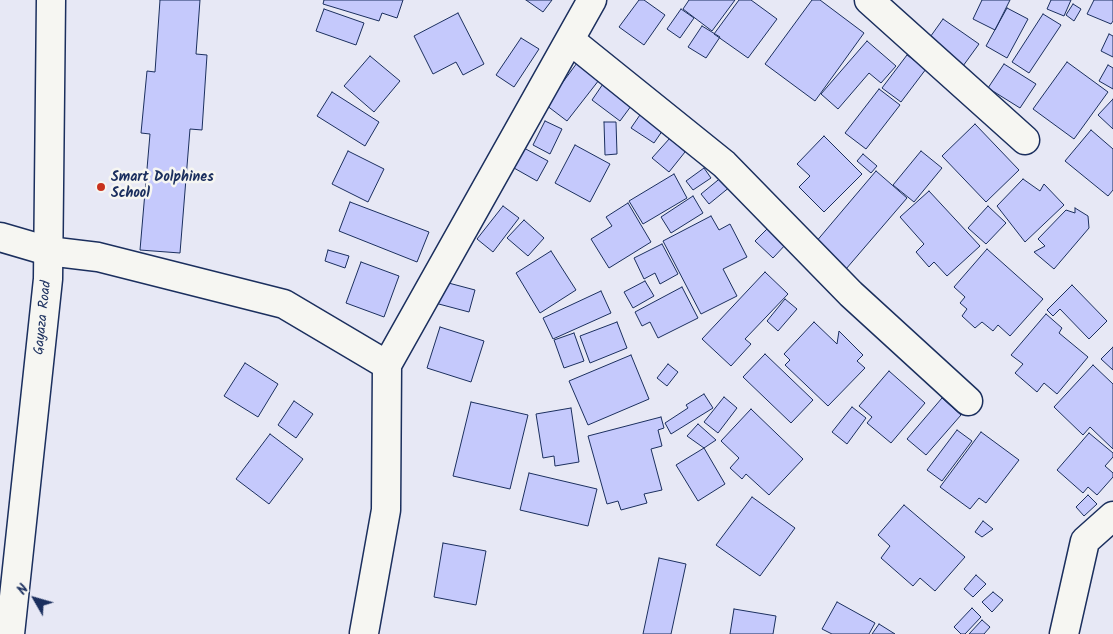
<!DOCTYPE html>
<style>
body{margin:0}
#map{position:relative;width:1113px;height:634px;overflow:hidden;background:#e7e8f5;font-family:Kalam,sans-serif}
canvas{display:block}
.north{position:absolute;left:10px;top:574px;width:50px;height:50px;-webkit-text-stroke:4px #f6f6f2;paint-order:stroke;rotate:308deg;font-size:14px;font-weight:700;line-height:20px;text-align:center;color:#1b2f5e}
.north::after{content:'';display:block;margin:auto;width:18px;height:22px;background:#1b2f5e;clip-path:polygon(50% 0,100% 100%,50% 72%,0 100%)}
</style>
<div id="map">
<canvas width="1113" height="634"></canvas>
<div class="north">N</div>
</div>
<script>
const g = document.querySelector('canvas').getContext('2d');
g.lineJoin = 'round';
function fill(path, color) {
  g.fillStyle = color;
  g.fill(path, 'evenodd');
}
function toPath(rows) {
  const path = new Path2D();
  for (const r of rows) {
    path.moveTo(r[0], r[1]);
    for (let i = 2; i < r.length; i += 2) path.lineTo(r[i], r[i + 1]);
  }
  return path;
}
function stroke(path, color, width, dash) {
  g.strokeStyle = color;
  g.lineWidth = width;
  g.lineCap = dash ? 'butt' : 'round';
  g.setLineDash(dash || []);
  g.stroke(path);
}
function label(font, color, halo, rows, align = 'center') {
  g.font = font + ' Kalam,sans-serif';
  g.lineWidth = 5;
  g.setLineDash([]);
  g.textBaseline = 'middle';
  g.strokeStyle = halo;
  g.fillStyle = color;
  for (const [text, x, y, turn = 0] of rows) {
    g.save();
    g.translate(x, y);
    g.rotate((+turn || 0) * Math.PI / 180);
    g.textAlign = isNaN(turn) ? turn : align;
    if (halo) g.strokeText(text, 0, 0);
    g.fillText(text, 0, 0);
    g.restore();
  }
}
const building = toPath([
 [160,0,200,0,196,54,207,55,202,130,190,129,180,253,140,250,150,134,141,133,147,71,155,72,160,0],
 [324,0,403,0,397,18,382,13,379,21,323,4,324,0],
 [526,0,552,0,543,12,526,0],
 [639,0,644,0,665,15,644,45,619,27,639,0],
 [689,0,735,0,712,31,683,9,689,0],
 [739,0,751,0,777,19,748,58,714,34,739,0],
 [812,0,820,0,864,33,815,101,765,64,812,0],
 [982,0,1010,0,995,30,973,19,982,0],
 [1051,0,1071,0,1064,16,1047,9,1051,0],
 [1094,0,1113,0,1113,21,1111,24,1087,14,1094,0],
 [1073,4,1081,9,1074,21,1066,15,1073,4],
 [1007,8,1028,19,1007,58,986,46,1007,8],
 [324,9,364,23,356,45,316,31,324,9],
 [681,9,694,18,680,38,667,29,681,9],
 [458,13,484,64,463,75,456,62,433,74,414,36,458,13],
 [1043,14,1061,25,1029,73,1012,62,1043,14],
 [943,19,979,44,963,66,928,40,943,19],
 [702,26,720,37,706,58,688,47,702,26],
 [1109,34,1113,36,1113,57,1101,51,1109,34],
 [521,38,539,49,514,87,496,75,521,38],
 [867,41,896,66,881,83,869,73,838,109,821,94,867,41],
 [907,55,926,69,901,102,882,88,907,55],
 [370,56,400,81,374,112,344,86,370,56],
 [1067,62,1108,92,1074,139,1033,109,1067,62],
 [577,63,599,80,567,121,546,105,577,63],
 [1004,64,1036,84,1020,108,988,88,1004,64],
 [1108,65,1113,68,1113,89,1099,81,1108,65],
 [605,81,634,102,620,121,592,100,605,81],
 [879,89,900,105,866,149,845,133,879,89],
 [332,92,379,122,365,146,317,116,332,92],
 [1113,99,1113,129,1098,115,1113,99],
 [644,109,667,124,654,143,631,128,644,109],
 [545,121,562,129,550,154,533,145,545,121],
 [604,122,616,122,617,154,605,155,604,122],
 [975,124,1019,170,986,202,942,156,975,124],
 [1091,130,1113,149,1113,190,1108,196,1065,161,1091,130],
 [824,136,862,174,824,212,799,187,810,176,797,164,824,136],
 [670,138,685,152,669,172,652,158,670,138],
 [575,145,610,164,590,202,555,183,575,145],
 [524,148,548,161,537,181,514,168,524,148],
 [348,151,384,169,368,202,332,184,348,151],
 [921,151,942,168,914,202,893,185,921,151],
 [863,154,877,166,871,173,857,161,863,154],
 [704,168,711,178,693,190,686,181,704,168],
 [876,171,907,198,846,269,815,243,876,171],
 [674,174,687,198,643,224,629,201,674,174],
 [723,176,731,186,709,204,701,194,723,176],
 [1023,179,1040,191,1044,184,1064,205,1025,242,997,206,1023,179],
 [929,191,980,246,947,276,934,262,929,267,916,252,924,244,900,217,929,191],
 [693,196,703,213,671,233,661,217,693,196],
 [350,202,429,232,417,262,339,231,350,202],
 [628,203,651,242,609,268,591,239,612,226,606,217,628,203],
 [503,206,519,218,493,252,477,239,503,206],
 [988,206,1006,223,986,244,968,228,988,206],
 [1075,208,1088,216,1089,228,1054,269,1034,252,1045,246,1038,239,1066,210,1075,213,1075,208],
 [711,216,719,230,730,224,747,257,723,269,737,296,701,314,663,241,711,216],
 [524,220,544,238,528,256,507,238,524,220],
 [769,227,787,243,773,258,755,241,769,227],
 [662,244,678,274,660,284,655,273,644,279,634,258,662,244],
 [987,249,1043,299,1010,336,998,325,993,331,982,322,975,328,962,316,967,309,960,303,965,297,954,287,987,249],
 [328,250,349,256,345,268,325,261,328,250],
 [551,251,576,290,540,313,516,273,551,251],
 [361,262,399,276,384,317,346,303,361,262],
 [765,272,788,294,745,339,751,344,731,366,702,339,765,272],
 [441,281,475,290,469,312,435,303,441,281],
 [645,281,654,296,633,308,624,292,645,281],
 [1072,285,1107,321,1089,339,1060,309,1053,316,1047,310,1072,285],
 [682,287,698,318,658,338,650,322,642,326,635,312,682,287],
 [601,291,611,313,553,339,543,318,601,291],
 [785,299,797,309,778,331,767,321,785,299],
 [1046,314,1062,328,1059,333,1088,357,1057,394,1044,383,1037,392,1015,373,1023,364,1011,355,1046,314],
 [617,322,627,348,590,363,580,336,617,322],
 [814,322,837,344,839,331,863,355,857,361,865,368,828,406,785,365,790,360,784,354,814,322],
 [440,327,484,341,471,382,427,368,440,327],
 [574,333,584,361,564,368,554,340,574,333],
 [1113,347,1113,370,1101,359,1113,347],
 [765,354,813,400,791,423,743,377,765,354],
 [631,355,649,399,588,425,569,381,631,355],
 [245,363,278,384,258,417,224,396,245,363],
 [668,364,678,372,667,386,657,378,668,364],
 [1093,365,1113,384,1113,449,1090,427,1083,435,1054,407,1093,365],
 [889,371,925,403,891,443,867,423,872,417,859,406,889,371],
 [704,394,713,408,671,434,665,423,688,408,686,405,704,394],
 [724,397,737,408,718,433,704,422,724,397],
 [942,398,961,415,926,455,907,439,942,398],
 [294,401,313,414,296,438,278,425,294,401],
 [471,402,528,415,510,489,453,476,471,402],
 [852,407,866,418,847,444,832,432,852,407],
 [571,408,579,462,555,466,554,456,543,458,536,414,571,408],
 [751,409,803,459,769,495,746,474,742,479,730,468,739,458,721,441,751,409],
 [661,417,664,428,658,430,662,446,651,449,662,490,644,494,647,503,621,510,618,501,607,504,588,436,661,417],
 [698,424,716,440,704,448,687,436,698,424],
 [957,430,972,441,942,481,927,470,957,430],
 [981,432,1019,460,986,503,979,498,970,509,940,487,981,432],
 [1089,433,1113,453,1113,457,1105,466,1113,473,1113,477,1097,495,1088,487,1083,493,1057,470,1089,433],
 [270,434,303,459,269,504,236,479,270,434],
 [704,448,725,484,698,501,676,465,704,448],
 [529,473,597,489,588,526,520,510,529,473],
 [1088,495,1097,504,1084,516,1076,507,1088,495],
 [752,497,795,528,760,576,716,545,752,497],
 [904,505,965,557,935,591,920,578,913,586,881,558,890,546,878,535,904,505],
 [983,521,993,529,982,537,975,532,983,521],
 [443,543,486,551,476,605,434,597,443,543],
 [659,558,686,564,671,634,643,634,659,558],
 [976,575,986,584,973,597,964,589,976,575],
 [993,592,1003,600,992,612,982,602,993,592],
 [837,602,875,623,869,634,832,634,822,629,837,602],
 [972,608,981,617,965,634,961,634,954,627,972,608],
 [734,609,776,616,773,634,730,634,734,609],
 [982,620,990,627,984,634,969,634,982,620],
 [879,624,895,634,872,634,879,624]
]);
const street = toPath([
 [869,0,1025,140],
 [570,40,724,164,851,294,968,401],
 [0,237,48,251,98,257,284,304,387,365],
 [364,633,386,510,387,365,592,0],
 [1064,634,1085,541,1113,516]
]);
const primary = toPath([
 [10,634,48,279,51,0]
]);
const markers = [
 [101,187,5,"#c8321e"]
];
const poiNames = [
 ["Smart Dolphines",111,179],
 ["School",111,195]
];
const streetNames = [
 ["Gayaza Road",44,318,-84]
];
fill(building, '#c5c9fc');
stroke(building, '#1b2f5e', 1);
stroke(street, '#1b2f5e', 31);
stroke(primary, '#1b2f5e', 31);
stroke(street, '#f6f6f2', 28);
stroke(primary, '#f6f6f2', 28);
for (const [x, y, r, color] of markers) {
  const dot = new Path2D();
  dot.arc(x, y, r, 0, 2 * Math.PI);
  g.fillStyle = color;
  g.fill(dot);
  stroke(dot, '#f6f6f2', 2);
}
label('bold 14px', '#1b2f5e', '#f6f6f2', poiNames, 'left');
label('14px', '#1b2f5e', '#f6f6f2', streetNames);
</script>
